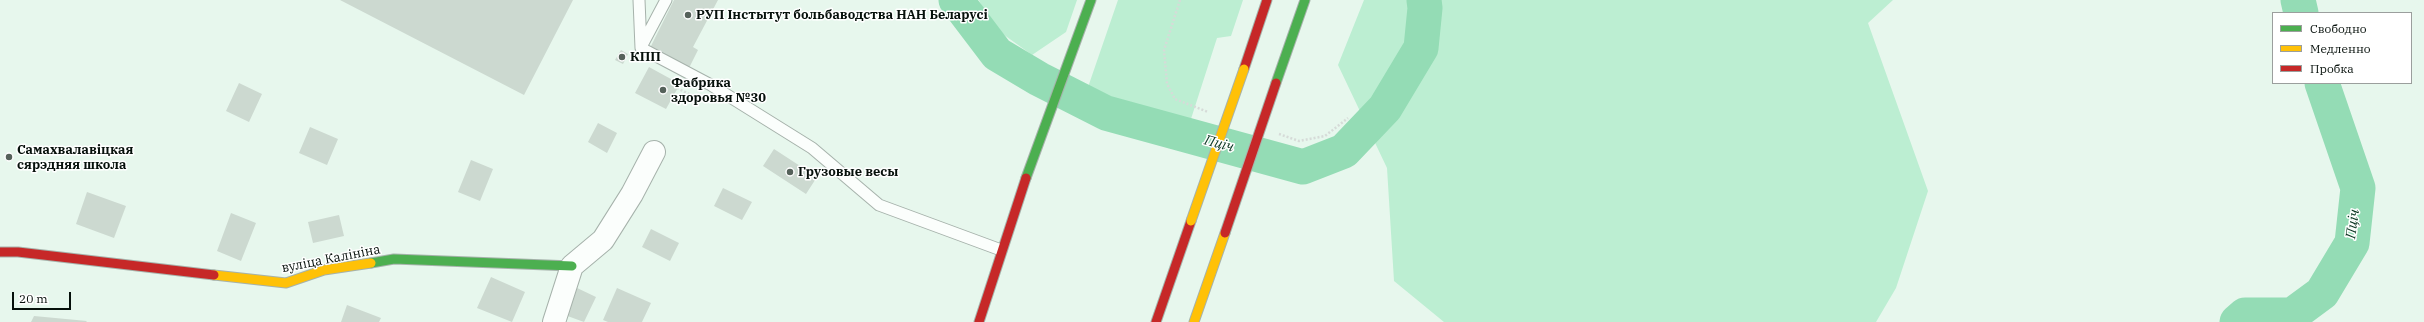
<!DOCTYPE html>
<meta charset="utf-8">
<style>
body{margin:0}
#map{position:relative;width:2424px;height:322px;overflow:hidden;background:#e7f7ed;font-family:"IBM Plex Serif",serif}
canvas{display:block}
.legend{position:absolute;left:2272px;top:12px;width:140px;height:72px;box-sizing:border-box;background:#fff;border:1px solid #9b9f9d;margin:0;padding:5px 7px;list-style:none;font-size:12px;color:#06100b}
.legend li{display:flex;align-items:center;gap:8px;height:20px}
.legend b{width:20px;border:1px solid #9b9f9d}
.scale{position:absolute;left:12px;top:292px;width:59px;height:18px;box-sizing:border-box;border:2px solid #06100b;border-top:0;padding-left:5px;font-size:12px;line-height:14px;white-space:nowrap;color:#06100b;-webkit-text-stroke:3px #fff;paint-order:stroke}
</style>
<div id="map">
<canvas width="2424" height="322"></canvas>
<ul class="legend">
<li><b style="height:5px;background:#4caf50"></b>Свободно</li>
<li><b style="height:5px;background:#ffc107"></b>Медленно</li>
<li><b style="height:5px;background:#c62828"></b>Пробка</li>
</ul>
<div class="scale">20 m</div>
</div>
<script>
const g = document.querySelector('canvas').getContext('2d');
g.lineJoin = 'round';
function fill(path, color) {
  g.fillStyle = color;
  g.fill(path, 'evenodd');
}
function toPath(rows) {
  const path = new Path2D();
  for (const r of rows) {
    path.moveTo(r[0], r[1]);
    for (let i = 2; i < r.length; i += 2) path.lineTo(r[i], r[i + 1]);
  }
  return path;
}
function stroke(path, color, width, dash) {
  g.strokeStyle = color;
  g.lineWidth = width;
  g.lineCap = dash ? 'butt' : 'round';
  g.setLineDash(dash || []);
  g.stroke(path);
}
function label(font, color, halo, rows, align = 'center') {
  g.font = font + ' "IBM Plex Serif",serif';
  g.lineWidth = 3;
  g.setLineDash([]);
  g.textBaseline = 'middle';
  g.strokeStyle = halo;
  g.fillStyle = color;
  for (const [text, x, y, turn = 0] of rows) {
    g.save();
    g.translate(x, y);
    g.rotate((+turn || 0) * Math.PI / 180);
    g.textAlign = isNaN(turn) ? turn : align;
    if (halo) g.strokeText(text, 0, 0);
    g.fillText(text, 0, 0);
    g.restore();
  }
}
const green = toPath([
 [979,0,1077,0,1066,32,1032,55,989,24],
 [1118,0,1243,0,1231,36,1217,38,1190,122,1111,104,1087,90],
 [1364,0,1893,0,1868,23,1928,191,1896,288,1876,322,1444,322,1394,281,1387,168,1338,65]
]);
const river = toPath([
 [956,0,997,54,1039,79,1106,113,1303,167,1344,151,1385,108,1421,48,1425,8,1424,0],
 [2298,0,2301,13],
 [2237,322,2245,315,2292,315,2322,293,2352,243,2358,188,2322,83]
]);
const building = toPath([
 [340,0,573,0,524,95],
 [674,0,718,0,693,47,698,50,689,68,650,48],
 [621,50,628,54,623,64,615,60],
 [649,67,680,84,666,109,635,93],
 [239,83,262,94,249,122,226,111],
 [598,123,617,133,607,153,588,142],
 [310,127,338,139,327,165,299,153],
 [774,149,817,177,806,194,763,166],
 [471,160,493,169,480,201,458,192],
 [723,188,752,202,742,220,714,206],
 [87,192,126,206,114,238,76,224],
 [231,213,256,223,241,261,217,251],
 [339,215,344,236,313,243,308,222],
 [651,229,679,243,670,261,642,247],
 [491,277,525,292,512,322,477,308],
 [575,287,596,297,584,322,562,314],
 [617,288,651,303,642,322,608,322,603,320],
 [347,305,381,318,379,322,341,322],
 [34,316,87,321,86,322,31,322]
]);
const path = toPath([
 [1180,0,1164,50,1167,84,1175,99,1208,112],
 [677,88,703,101,704,98],
 [1279,134,1299,141,1325,136,1348,118]
]);
const lane = toPath([
 [639,0,641,48,711,85,812,148,879,205,1001,250],
 [641,47,666,0]
]);
const street = toPath([
 [554,322,572,266,603,240,632,194,654,152]
]);
const fast = toPath([
 [1276,83,1305,0],
 [1026,178,1091,0],
 [371,263,394,259,572,266]
]);
const slow = toPath([
 [214,275,286,283,324,270,371,263],
 [1194,322,1225,233]
]);
const jam = toPath([
 [1244,69,1267,0],
 [0,252,18,252,214,275],
 [979,322,1026,178],
 [1156,322,1191,221]
]);
const slowBridge = toPath([
 [1191,221,1244,69]
]);
const jamBridge = toPath([
 [1225,233,1276,83]
]);
const markers = [
 [688,15,4,"#55615a"],
 [622,57,4,"#55615a"],
 [663,90,4,"#55615a"],
 [9,157,4,"#55615a"],
 [790,172,4,"#55615a"]
];
const poiNames = [
 ["РУП Інстытут больбаводства НАН Беларусі",696,15],
 ["КПП",630,57],
 ["Фабрика",671,83],
 ["здоровья №30",671,98],
 ["Самахвалавіцкая",17,150],
 ["сярэдняя школа",17,165],
 ["Грузовые весы",798,172]
];
const streetNames = [
 ["вуліца Калініна",331,259,-11]
];
const waterNames = [
 ["Пціч",1219,144,15],
 ["Пціч",2353,224,-82]
];
fill(green, '#bceed2');
stroke(river, '#94dcb5', 35);
fill(building, '#ccd9d0');
stroke(lane, '#a6b2ab', 13);
stroke(street, '#a6b2ab', 24);
stroke(fast, '#a6b2ab', 11);
stroke(slow, '#a6b2ab', 11);
stroke(jam, '#a6b2ab', 11);
stroke(path, '#d6dbd8', 2.5, [2, 2]);
stroke(lane, '#fbfefc', 11);
stroke(street, '#fbfefc', 22);
stroke(fast, '#4caf50', 9);
stroke(slow, '#ffc107', 9);
stroke(jam, '#c62828', 9);
stroke(slowBridge, '#a6b2ab', 11, []);
stroke(jamBridge, '#a6b2ab', 11, []);
stroke(slowBridge, '#ffc107', 9);
stroke(jamBridge, '#c62828', 9);
for (const [x, y, r, color] of markers) {
  const dot = new Path2D();
  dot.arc(x, y, r, 0, 2 * Math.PI);
  g.fillStyle = color;
  g.fill(dot);
  stroke(dot, '#fff', 1.5);
}
label('bold 13px', '#06100b', '#fff', poiNames, 'left');
label('13px', '#06100b', '#fff', streetNames);
label('italic 14px', '#0a3521', '#fff', waterNames);
</script>
